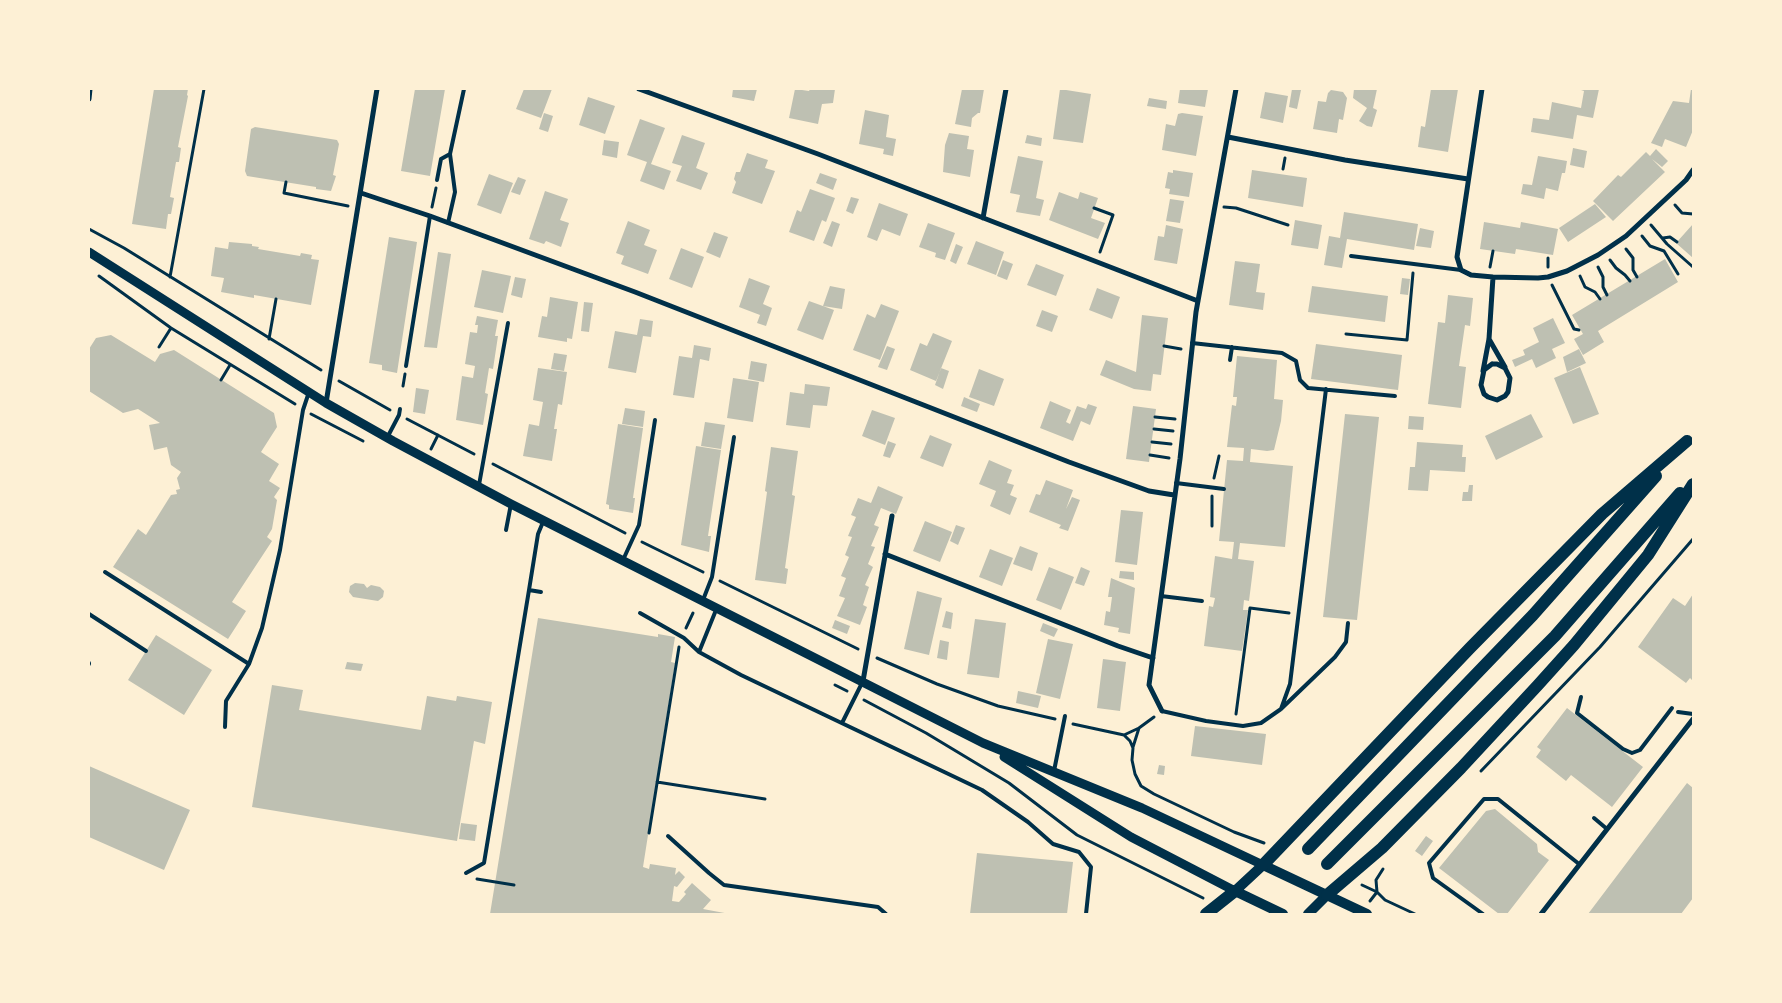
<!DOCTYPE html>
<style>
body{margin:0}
#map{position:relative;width:1782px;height:1003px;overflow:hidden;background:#fdf0d5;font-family:Roboto,sans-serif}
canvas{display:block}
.frame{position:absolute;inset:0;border:90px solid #fdf0d5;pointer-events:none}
</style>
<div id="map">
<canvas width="1782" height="1003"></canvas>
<div class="frame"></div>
</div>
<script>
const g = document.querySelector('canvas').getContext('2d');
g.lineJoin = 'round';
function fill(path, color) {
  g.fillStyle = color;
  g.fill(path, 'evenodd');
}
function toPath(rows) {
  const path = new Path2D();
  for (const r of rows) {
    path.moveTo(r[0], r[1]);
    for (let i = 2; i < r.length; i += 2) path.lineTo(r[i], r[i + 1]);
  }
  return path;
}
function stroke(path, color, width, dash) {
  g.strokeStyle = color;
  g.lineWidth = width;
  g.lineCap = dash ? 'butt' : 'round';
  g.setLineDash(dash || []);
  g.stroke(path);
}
const building = toPath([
 [154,89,188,89,187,95,188,96,178,147,181,148,179,162,176,162,170,197,174,198,171,214,168,214,166,229,132,224],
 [415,89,445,89,430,176,401,171],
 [524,89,552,89,541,118,516,109],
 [733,89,757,89,754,101,732,97],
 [795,89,809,91,810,89,835,89,833,103,822,104,818,124,789,118],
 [962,89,984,89,980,113,978,113,972,118,971,127,955,124],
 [1060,89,1091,94,1083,143,1053,139],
 [1180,89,1208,89,1205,107,1178,103],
 [1292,89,1301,90,1297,109,1289,107],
 [1354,89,1377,89,1373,108,1377,110,1372,127,1367,126,1359,121,1367,108,1353,98],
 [1431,89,1458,89,1448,152,1418,147,1421,126,1425,127],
 [1578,89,1599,89,1593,118,1577,115,1573,139,1531,132,1533,118,1549,120,1552,102,1581,108,1584,91],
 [1691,89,1693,89,1693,130,1686,147,1665,139,1662,147,1651,143,1673,101,1689,103],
 [1331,90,1343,92,1347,98,1343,120,1339,119,1337,133,1313,129,1318,101,1326,102,1328,93],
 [1265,92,1288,96,1283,123,1260,118],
 [588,97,615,106,605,134,579,125],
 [1149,98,1167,101,1166,109,1147,106],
 [865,110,889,115,886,137,896,139,893,156,883,154,884,149,859,144],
 [544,113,553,116,548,132,539,129],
 [1182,113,1203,116,1196,156,1162,150,1166,124,1175,126,1178,114],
 [640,119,665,128,651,164,671,171,664,190,640,181,647,162,627,155],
 [255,127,337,140,339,144,333,175,336,176,331,191,316,189,316,187,247,176,245,171,251,129],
 [949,133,969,136,967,149,974,150,970,177,943,172,945,145],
 [682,135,705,143,696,168,708,173,701,190,676,181,682,166,672,163],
 [1027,135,1042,138,1041,146,1025,143],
 [604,140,619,142,617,158,602,155],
 [1573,148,1587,151,1584,168,1570,165],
 [1656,149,1668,161,1662,167,1652,159,1665,172,1613,221,1593,201,1618,175,1621,177,1646,152,1650,156],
 [747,153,768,160,765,168,775,171,762,204,732,193,736,182,734,179,736,172,740,172],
 [1018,156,1043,161,1036,198,1044,200,1040,216,1016,212,1020,195,1010,193],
 [1538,156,1567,161,1565,173,1562,173,1558,191,1546,188,1544,199,1521,194,1523,184,1532,185],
 [1173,170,1193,173,1189,197,1169,194,1170,189,1165,188,1168,172,1173,173],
 [1252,170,1307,178,1303,207,1248,198],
 [820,173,837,179,833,190,816,183],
 [489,174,513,183,501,214,477,205],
 [518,177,526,180,520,195,511,192],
 [810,189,835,198,826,222,822,220,814,241,789,232,797,210,801,212],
 [545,191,568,199,560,220,569,223,561,247,546,241,544,244,529,239],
 [1059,192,1078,199,1080,192,1098,198,1091,218,1105,223,1098,239,1049,220],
 [851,197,859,199,853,214,846,211],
 [1170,199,1184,201,1180,223,1166,221],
 [879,203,908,214,900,236,882,229,877,241,867,237],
 [1595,204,1606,217,1568,242,1559,228],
 [1344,212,1418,224,1414,250,1347,239,1342,268,1324,265,1329,236,1340,238],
 [1295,220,1322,225,1318,249,1291,245],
 [628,221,650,230,644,245,657,250,648,274,621,264,624,256,616,253],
 [832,221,840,224,832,247,823,243],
 [1484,222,1520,228,1521,222,1558,229,1553,255,1516,249,1515,254,1480,249],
 [928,223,955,233,945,260,935,257,936,253,919,247],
 [1693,224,1693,258,1676,243],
 [1166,225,1183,229,1177,264,1154,260,1158,236,1164,237],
 [1420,228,1434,231,1431,248,1416,246],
 [714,232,728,237,720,258,706,252],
 [389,237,417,242,397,373,382,370,382,365,369,363],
 [976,241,1004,252,996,275,967,264],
 [229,242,252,244,252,246,259,247,258,249,300,256,301,253,312,255,311,259,319,260,311,305,254,295,254,298,221,292,224,278,211,276,215,247,228,249],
 [956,244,963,247,956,264,950,261],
 [681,248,704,257,692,288,669,279],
 [438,252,451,254,437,348,424,347],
 [1665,259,1678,282,1598,331,1604,342,1583,355,1574,339,1583,334,1572,315],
 [1003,260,1013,264,1007,280,997,276],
 [1235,261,1260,264,1256,292,1265,293,1263,310,1229,305],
 [1036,264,1064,275,1056,296,1027,285],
 [482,270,511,276,503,313,474,307],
 [515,277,526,279,522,298,511,295],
 [749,278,770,286,763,304,772,308,766,326,757,323,760,315,739,307],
 [1402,278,1410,279,1408,295,1400,294],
 [830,286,845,289,842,309,823,306],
 [1312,286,1388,296,1385,322,1308,312],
 [1097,288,1120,297,1112,319,1089,310],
 [1448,295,1473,298,1470,326,1465,325,1459,366,1466,367,1461,408,1428,404,1438,322,1445,323],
 [550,297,578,302,572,339,567,338,567,342,538,337,542,316,547,317],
 [809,301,834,310,823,340,797,330],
 [584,302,593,303,589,332,581,331],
 [881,304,899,311,880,360,853,350,867,314,875,318],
 [1042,310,1058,316,1052,332,1036,326],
 [1142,315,1168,318,1161,375,1153,374,1151,391,1134,389,1100,375,1106,360,1136,372],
 [477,316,498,320,495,336,498,336,493,369,489,368,485,393,488,394,483,425,456,420,462,376,473,378,475,366,465,364,470,332,477,333,478,325,475,325],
 [1553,318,1565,343,1552,349,1556,358,1536,368,1532,359,1515,367,1512,360,1525,355,1523,350,1539,342,1533,328],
 [640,319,653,321,651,337,643,336,636,373,608,368,615,331,637,335],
 [933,333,952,341,936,381,910,370,920,343,927,346],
 [111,335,155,362,160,354,174,350,274,413,277,427,261,452,279,464,269,481,280,488,274,497,277,500,272,529,267,537,272,541,232,602,246,611,228,639,113,567,138,529,146,535,171,495,177,494,176,490,180,489,177,478,181,472,171,465,167,447,154,450,149,425,160,423,138,409,123,413,89,391,89,349,96,338],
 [1316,344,1402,355,1398,390,1311,379],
 [694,345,711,348,709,361,700,359,694,398,673,395,679,356,692,358],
 [887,346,895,349,887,370,878,367],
 [1579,349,1586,363,1567,372,1563,357],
 [554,353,567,355,564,371,551,369],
 [1237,356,1277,360,1274,399,1283,400,1281,421,1274,450,1267,451,1251,449,1250,462,1293,466,1285,547,1240,543,1238,559,1254,561,1249,601,1244,600,1243,610,1248,610,1242,651,1204,646,1209,606,1213,607,1215,598,1210,597,1215,556,1232,559,1234,542,1219,541,1227,460,1243,461,1244,448,1227,447,1232,405,1236,406,1237,397,1233,397],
 [751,361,767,364,764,382,748,379],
 [1580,367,1599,414,1573,424,1554,378],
 [538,368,567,372,562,405,558,404,554,429,557,429,552,461,523,456,529,424,539,426,543,402,533,400],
 [941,368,949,371,943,389,935,385],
 [979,369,1004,379,994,406,969,397],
 [733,378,759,382,753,422,727,418],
 [805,384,830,387,827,406,813,405,810,428,786,425,790,392,804,394],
 [416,388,429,390,425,414,413,412],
 [964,397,980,404,977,412,961,406],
 [1050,401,1071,410,1066,422,1070,424,1077,406,1086,409,1088,404,1097,407,1090,425,1081,421,1073,441,1040,428],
 [1133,406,1156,409,1149,462,1126,459],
 [625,408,645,411,643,427,622,424],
 [872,410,895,418,885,445,862,436],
 [1345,414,1379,417,1357,620,1323,617],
 [1531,414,1543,437,1496,460,1485,436],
 [1409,416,1424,417,1423,430,1408,429],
 [705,422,725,425,721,449,701,446],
 [618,424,643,428,633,498,635,498,633,513,609,509,609,505,606,504],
 [930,435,952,444,943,467,920,458],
 [888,441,896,444,890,458,883,456],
 [1417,442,1463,445,1462,457,1466,457,1465,472,1430,470,1428,491,1408,490,1410,467,1415,467],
 [696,446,721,450,708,536,711,536,709,552,681,545],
 [771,447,798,451,792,495,795,496,785,568,788,569,786,584,755,580,767,492,765,491],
 [989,460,1012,470,1007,483,1014,485,1010,495,1017,498,1010,515,990,506,996,491,979,484],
 [1046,480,1073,490,1066,509,1072,497,1080,500,1068,531,1059,528,1061,525,1029,512,1036,494,1040,495],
 [1469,485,1473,485,1472,501,1462,501,1463,492,1468,492],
 [878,486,903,497,896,514,881,508,874,525,879,527,871,546,875,547,868,564,873,567,865,585,869,587,863,605,867,607,860,625,837,616,845,598,839,596,846,578,841,576,849,557,845,555,852,537,848,536,856,517,851,515,858,498,871,503],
 [1121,510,1143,512,1137,565,1115,562],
 [925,521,952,532,940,562,913,551],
 [956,525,965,528,958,545,950,541],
 [1020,546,1038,553,1032,571,1013,564],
 [990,549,1013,558,1002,586,979,577],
 [1049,567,1074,577,1061,610,1036,600],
 [1081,567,1090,571,1084,586,1075,583],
 [1120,571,1134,572,1134,580,1119,578],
 [1111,578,1135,588,1130,634,1118,632,1119,628,1104,625,1106,611,1110,612,1112,597,1108,597],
 [355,583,364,584,367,588,371,585,380,587,384,591,383,597,378,601,353,597,349,592,350,586],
 [917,591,942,598,929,655,904,649],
 [1693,594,1693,681,1690,678,1686,683,1638,647,1673,598,1685,606],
 [946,611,953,613,951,629,942,627],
 [538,618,658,637,658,634,675,637,671,662,675,663,643,867,649,869,650,864,676,868,675,875,679,871,685,877,677,887,674,886,672,901,679,902,686,894,684,892,692,883,711,900,703,909,730,914,490,914],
 [975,619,1006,623,999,678,967,674],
 [835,620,850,626,847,634,832,628],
 [1043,623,1058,629,1054,637,1040,631],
 [156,635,212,670,184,715,128,680],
 [1048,639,1073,644,1060,699,1036,693],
 [940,640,949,642,947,660,937,658],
 [1103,659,1126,662,1120,711,1097,708],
 [347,662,363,664,361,671,345,669],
 [272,685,303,690,299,710,421,730,427,696,456,701,457,696,492,702,485,744,474,741,457,841,252,807],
 [1018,691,1041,696,1038,708,1016,703],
 [1567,708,1643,767,1612,807,1571,775,1566,781,1536,757,1541,750,1537,747],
 [1195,726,1266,734,1262,765,1191,756],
 [1159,765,1165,766,1164,775,1157,774],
 [89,766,190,810,164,870,89,837],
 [1687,783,1693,788,1693,898,1681,914,1588,914],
 [1495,809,1537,844,1538,852,1549,860,1507,914,1499,914,1439,868,1486,811],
 [461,823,477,825,475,841,459,839],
 [1426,836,1433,841,1422,856,1415,851],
 [977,853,1073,862,1067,914,970,914]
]);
const path = toPath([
 [1283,169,1285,158],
 [286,182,284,193,348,206],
 [1675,205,1682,213,1693,214],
 [432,207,436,188],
 [1224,207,1236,208,1288,225],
 [1094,208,1113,215,1100,252],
 [1651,225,1667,244,1693,267],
 [89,229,124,248,321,370],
 [1642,236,1650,246,1664,251,1678,274],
 [1663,238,1670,237,1677,242],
 [1626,249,1633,258,1633,270,1637,277],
 [1548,258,1548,267],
 [1610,260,1616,268,1625,275,1630,281],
 [1490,267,1493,251],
 [1598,267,1603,277,1603,287,1607,295],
 [99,276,171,328,295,404],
 [1580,276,1585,287,1595,292,1600,299],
 [170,277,204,89],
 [1552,285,1574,329,1579,330],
 [1346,334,1407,340,1413,273],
 [269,339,276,299],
 [1164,346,1181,349],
 [159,347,171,328],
 [221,380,230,365],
 [339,381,390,410],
 [403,386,405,374],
 [311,414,363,441],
 [1155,417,1175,419],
 [407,419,474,454],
 [1154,429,1173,431],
 [1152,442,1171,444],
 [431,449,438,435],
 [1150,455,1169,458],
 [493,464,625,533],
 [1214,478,1219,456],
 [1212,526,1212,496],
 [642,542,703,572],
 [720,581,858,649],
 [686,628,693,613],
 [877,658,937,684,998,706,1055,719],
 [835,685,847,691],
 [864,700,926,733,1009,783,1077,835,1203,898],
 [1236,714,1250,608,1289,613],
 [1073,724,1124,735,1130,741,1133,748,1132,760,1135,774,1141,786,1154,794,1234,832,1264,843],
 [1124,735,1139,728],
 [1133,747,1139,728,1154,717],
 [1481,771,1600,647,1693,539],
 [657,782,765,799],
 [649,833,679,647],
 [477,879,514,885],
 [1362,885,1377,892,1385,900,1415,914],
 [1370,901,1377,892,1376,880,1383,869]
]);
const service = toPath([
 [437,180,441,159,450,154,464,89],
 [448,223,455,192,450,154],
 [1351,256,1461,270],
 [1192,343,1282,353,1296,361,1300,380,1308,388,1395,396],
 [1230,360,1232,347],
 [406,366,430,216],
 [387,438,399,415,400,409],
 [1176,483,1224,489],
 [479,485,508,323],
 [506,530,511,504],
 [623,560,639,525,655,420],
 [105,572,249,664,262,628,280,550,303,410,309,392],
 [529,590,541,592],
 [1161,596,1202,601],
 [703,600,712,577,734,437],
 [640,613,684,638,699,652,741,675,982,790,1028,822,1053,844,1079,852,1091,867,1086,914],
 [89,614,146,651],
 [699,652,716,610],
 [89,663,89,664],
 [1581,697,1577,713,1623,749,1632,753,1640,750,1672,708],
 [1281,709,1290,684,1326,389],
 [1162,711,1206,721,1243,726,1261,723,1281,709,1335,657,1346,642,1348,623],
 [1678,712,1693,714],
 [842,723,862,683],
 [225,727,226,701,249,664],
 [1054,771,1065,716],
 [1594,818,1607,829],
 [668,836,709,873,724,885,878,907,886,914],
 [466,873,484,863,529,590,538,534,543,522],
 [1483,914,1433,878,1429,863,1484,799,1498,799,1579,864]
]);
const minor = toPath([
 [639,89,818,154,1198,301],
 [1482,89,1457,257,1461,270,1471,275,1493,277,1538,278,1548,277,1567,271,1598,255,1626,236,1686,180,1693,170],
 [89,99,90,89],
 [1228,137,1345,160,1468,179],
 [361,193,430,216,635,292,1069,462,1149,491,1174,495],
 [983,218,1006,89],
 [1489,339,1505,367],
 [1492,364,1497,364,1505,368,1510,378,1508,392,1505,396,1497,400,1488,397,1484,394,1481,385,1484,370,1492,364],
 [1483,371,1489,339,1493,277],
 [326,403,377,89],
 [885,554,1118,646,1153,658],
 [863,681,892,516],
 [1162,711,1149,685,1180,459,1196,312,1236,89],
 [1541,914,1693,719]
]);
const tertiary = toPath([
 [89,252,326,403,393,441,511,504,983,743,1142,808,1263,865],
 [1004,757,1131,837,1235,891]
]);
const secondary = toPath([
 [1283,914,1235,891,1263,865,1367,914],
 [1308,914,1327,895]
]);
const trunk = toPath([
 [1308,849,1533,615,1656,476],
 [1327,864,1555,636,1680,493],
 [1263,865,1470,648,1602,514,1687,441],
 [1327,895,1382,848,1461,768,1538,685,1574,645,1648,555,1693,484],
 [1206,914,1235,891]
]);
fill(building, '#bec0b2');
stroke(path, '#003049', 3);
stroke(service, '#003049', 4);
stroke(minor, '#003049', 5);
stroke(tertiary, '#003049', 9);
stroke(secondary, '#003049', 10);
stroke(trunk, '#003049', 12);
</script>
